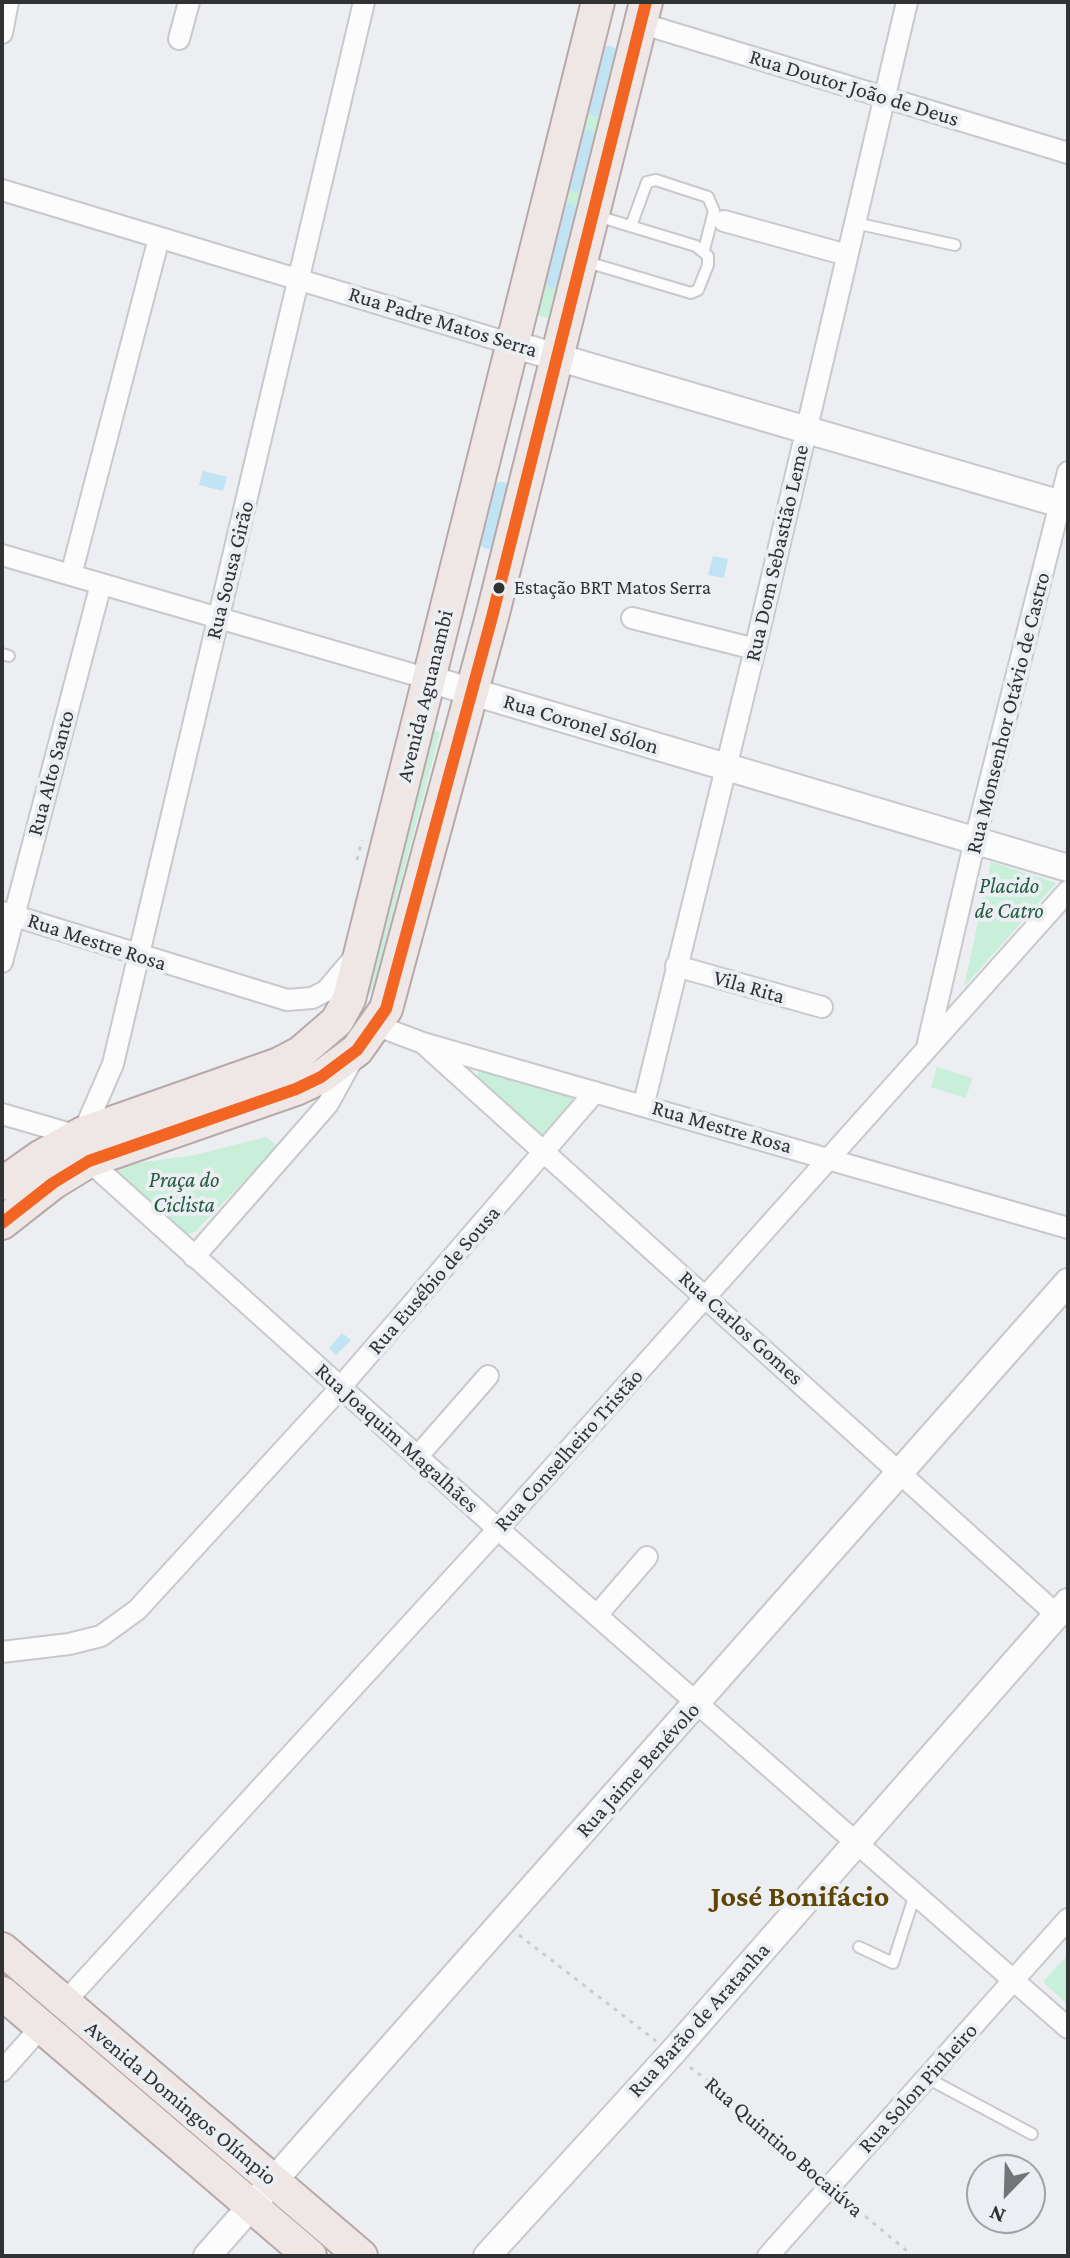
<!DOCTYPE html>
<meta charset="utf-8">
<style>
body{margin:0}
#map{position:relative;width:1070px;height:2258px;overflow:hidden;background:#eceef1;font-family:"Crimson Pro",serif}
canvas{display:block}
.frame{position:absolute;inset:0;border:4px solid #303233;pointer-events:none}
.north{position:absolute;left:966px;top:2154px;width:80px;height:80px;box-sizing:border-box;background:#ebeef2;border:2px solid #a0a3a6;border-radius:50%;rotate:203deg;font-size:22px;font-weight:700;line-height:32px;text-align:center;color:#303233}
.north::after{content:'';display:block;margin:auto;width:28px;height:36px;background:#727476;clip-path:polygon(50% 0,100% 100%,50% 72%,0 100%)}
</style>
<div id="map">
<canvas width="1070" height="2258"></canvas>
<div class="frame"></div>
<div class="north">N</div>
</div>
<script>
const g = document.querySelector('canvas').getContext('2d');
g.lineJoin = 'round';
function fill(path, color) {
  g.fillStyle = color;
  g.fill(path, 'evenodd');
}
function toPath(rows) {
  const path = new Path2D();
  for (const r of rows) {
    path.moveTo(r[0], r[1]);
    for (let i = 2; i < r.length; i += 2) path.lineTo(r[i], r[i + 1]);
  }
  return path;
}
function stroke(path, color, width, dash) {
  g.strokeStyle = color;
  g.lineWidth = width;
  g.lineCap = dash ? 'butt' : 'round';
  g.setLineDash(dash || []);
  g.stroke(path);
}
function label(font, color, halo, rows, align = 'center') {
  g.font = font + ' "Crimson Pro",serif';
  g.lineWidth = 8;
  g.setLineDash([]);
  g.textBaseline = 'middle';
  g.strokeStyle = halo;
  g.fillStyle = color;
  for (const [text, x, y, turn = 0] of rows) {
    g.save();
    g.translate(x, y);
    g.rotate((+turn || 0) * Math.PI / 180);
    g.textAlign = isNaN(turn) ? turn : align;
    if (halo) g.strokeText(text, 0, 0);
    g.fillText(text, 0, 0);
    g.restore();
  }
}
const green = toPath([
 [591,106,601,109,593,139,583,137],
 [572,182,582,185,574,215,564,212],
 [547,278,558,281,548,318,538,315],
 [434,730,440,732,374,985,352,1029,331,1051,311,1064,340,1037,358,1013,370,984],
 [991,862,1056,883,964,987],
 [937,1067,972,1078,966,1098,931,1087],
 [479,1069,571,1094,573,1102,542,1135,477,1077],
 [266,1137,278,1146,195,1232,189,1234,183,1235,114,1170,116,1166,195,1155],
 [1067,1956,1068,1957,1068,2005,1043,1982]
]);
const water = toPath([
 [203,471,227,477,223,491,199,485],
 [713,556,728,559,724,578,708,575],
 [342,1333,351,1340,336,1355,329,1348]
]);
const canal = toPath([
 [596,107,609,55],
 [576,183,587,138],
 [553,279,568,213],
 [488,540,501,491]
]);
const path = toPath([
 [357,860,362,840],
 [519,1935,656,2041],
 [690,2067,771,2130,815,2174],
 [842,2197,913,2256]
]);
const service = toPath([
 [855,223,955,245],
 [631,226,647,182,656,180,708,197,714,211,704,250],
 [587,262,691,293,698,290,708,265,708,256,696,246,597,216],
 [2,654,9,656],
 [859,1947,893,1963,915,1894],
 [927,2078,1032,2134]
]);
const minor = toPath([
 [640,23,1068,153],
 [2,33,8,2],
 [179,39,189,2],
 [2,190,512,344],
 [724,221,847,255],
 [2,555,429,679],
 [71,575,159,238],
 [632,618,755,649],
 [2,912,287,1000,312,998,326,991,354,958],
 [2,962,101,584],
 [676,966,822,1007],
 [375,1025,423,1043,1068,1228],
 [423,1043,1057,1615],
 [928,1043,975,840,1068,472],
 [644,1103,755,649,907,2],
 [2,1114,78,1136],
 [83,1133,113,1064,364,2],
 [89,1161,498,1529,1068,2028],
 [194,1257,328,1104,351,1062],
 [417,1457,488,1376],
 [597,1615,647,1557],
 [2,1652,69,1644,101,1636,137,1610,332,1397,595,1092],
 [63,2004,498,1529,1068,891],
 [2,2071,41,2027],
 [768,2256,1068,1919]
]);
const tertiary = toPath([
 [512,344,1068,506],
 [429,679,1068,868],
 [207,2256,1068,1282],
 [487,2256,672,2053,1068,1602]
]);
const primary = toPath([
 [2,1184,40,1157,83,1133,279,1064,300,1053,337,1021,349,999,598,2],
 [2,1223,53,1183,89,1161,296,1089,321,1077,357,1050,386,1009,492,617,646,2],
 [2,1949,361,2256],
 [2,1993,310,2256]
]);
const bus1 = toPath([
 [2,1223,53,1183,89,1161,296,1089,321,1077,357,1050,386,1009,492,617,646,2]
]);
const markers = [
 [499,588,7,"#303233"]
];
const busNames = [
 ["Estação BRT Matos Serra",514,588]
];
const streetNames = [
 ["Rua Doutor João de Deus",854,88,17],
 ["Rua Padre Matos Serra",443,322,17],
 ["Rua Dom Sebastião Leme",777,553,-77],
 ["Rua Sousa Girão",230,570,-76],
 ["Avenida Aguanambi",425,696,-76],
 ["Rua Monsenhor Otávio de Castro",1008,713,-76],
 ["Rua Coronel Sólon",581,724,17],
 ["Rua Alto Santo",51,773,-75],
 ["Rua Mestre Rosa",97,942,18],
 ["Vila Rita",749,987,16],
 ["Rua Mestre Rosa",722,1127,16],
 ["Rua Eusébio de Sousa",434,1280,-49],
 ["Rua Carlos Gomes",741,1328,42],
 ["Rua Joaquim Magalhães",397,1438,42],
 ["Rua Conselheiro Tristão",569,1450,-48],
 ["Rua Jaime Benévolo",638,1770,-48],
 ["Rua Barão de Aratanha",699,2020,-48],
 ["Rua Solon Pinheiro",918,2088,-48],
 ["Avenida Domingos Olímpio",181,2103,40],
 ["Rua Quintino Bocaiúva",784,2147,41]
];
const parkNames = [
 ["Placido",1009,886],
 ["de Catro",1009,911],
 ["Praça do",184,1180],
 ["Ciclista",184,1205]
];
const districtNames = [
 ["José Bonifácio",800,1897]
];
fill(green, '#c7efd9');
fill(water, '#c1e4f4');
stroke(canal, '#c1e4f4', 18);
stroke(service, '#c8c9cc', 14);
stroke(minor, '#c8c9cc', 24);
stroke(tertiary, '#c8c9cc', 30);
stroke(primary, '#b7a9a9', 36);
stroke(path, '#cbcccd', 3, [4, 6]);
stroke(service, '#fcfcfd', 10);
stroke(minor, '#fcfcfd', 20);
stroke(tertiary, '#fcfcfd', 26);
stroke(primary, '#efe6e6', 32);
stroke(bus1, '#f26522', 12);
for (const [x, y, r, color] of markers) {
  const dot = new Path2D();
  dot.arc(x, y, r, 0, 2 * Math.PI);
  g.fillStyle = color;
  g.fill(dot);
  stroke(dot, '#ebeef2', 3);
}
label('20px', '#303233', '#ebeef2', busNames, 'left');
label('22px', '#303233', '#ebeef2', streetNames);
label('italic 22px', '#215a3d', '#ebeef2', parkNames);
label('bold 30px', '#5e4506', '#ebeef2', districtNames);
</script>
